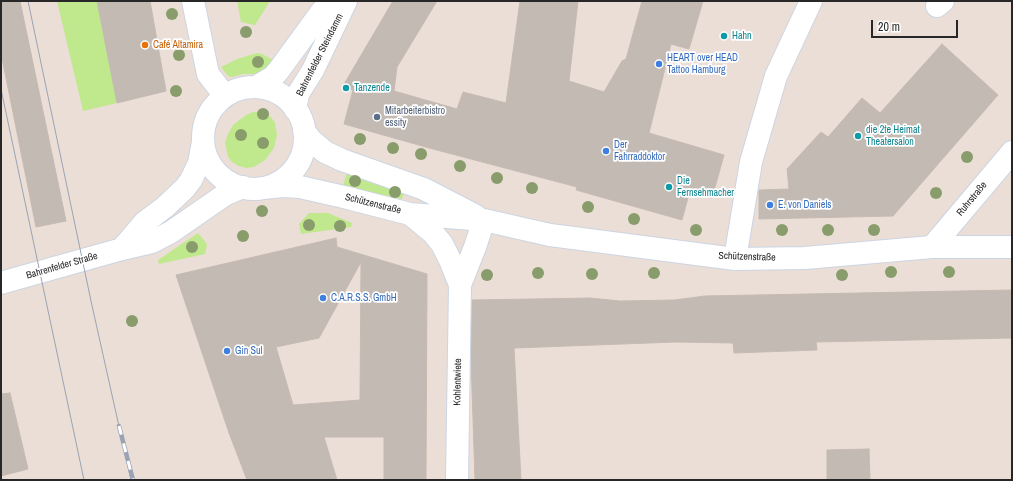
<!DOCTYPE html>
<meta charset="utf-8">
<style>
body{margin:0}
#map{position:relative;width:1013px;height:481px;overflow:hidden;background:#ebded6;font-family:"Archivo Narrow",sans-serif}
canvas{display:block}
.frame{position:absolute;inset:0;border:2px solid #272727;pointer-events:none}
.scale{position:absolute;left:871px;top:20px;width:87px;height:18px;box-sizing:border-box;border:2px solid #272727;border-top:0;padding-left:5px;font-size:12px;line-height:14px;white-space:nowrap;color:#272727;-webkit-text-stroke:3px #fff;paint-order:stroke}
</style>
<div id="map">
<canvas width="1013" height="481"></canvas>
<div class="frame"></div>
<div class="scale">20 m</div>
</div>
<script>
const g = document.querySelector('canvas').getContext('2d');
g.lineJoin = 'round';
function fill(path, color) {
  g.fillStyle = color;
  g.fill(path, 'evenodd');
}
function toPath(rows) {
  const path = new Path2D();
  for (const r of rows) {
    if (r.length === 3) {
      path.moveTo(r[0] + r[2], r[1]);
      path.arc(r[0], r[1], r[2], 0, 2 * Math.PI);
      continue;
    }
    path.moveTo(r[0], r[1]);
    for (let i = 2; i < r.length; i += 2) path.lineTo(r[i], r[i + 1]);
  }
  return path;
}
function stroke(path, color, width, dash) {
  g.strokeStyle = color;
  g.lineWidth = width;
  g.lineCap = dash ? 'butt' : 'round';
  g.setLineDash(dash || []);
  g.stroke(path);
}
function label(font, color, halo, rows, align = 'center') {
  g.font = font + ' "Archivo Narrow",sans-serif';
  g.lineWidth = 3.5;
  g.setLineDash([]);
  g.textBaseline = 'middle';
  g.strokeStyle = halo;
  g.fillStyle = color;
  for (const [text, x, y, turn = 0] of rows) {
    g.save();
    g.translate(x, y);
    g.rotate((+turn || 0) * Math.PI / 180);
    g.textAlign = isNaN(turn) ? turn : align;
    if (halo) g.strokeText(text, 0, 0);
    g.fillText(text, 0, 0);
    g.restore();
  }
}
const green = toPath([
 [57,1,99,1,117,103,83,111],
 [237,1,270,1,255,25,241,22],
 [257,53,262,54,275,61,264,71,254,74,243,74,232,77,228,76,221,67,237,59],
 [253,112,259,112,266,114,271,117,275,123,277,135,274,148,265,160,254,167,246,168,239,166,232,162,228,157,225,142,228,134,233,125,246,115],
 [347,172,404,192,402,199,343,186],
 [309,213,328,213,352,223,351,227,301,234,299,224],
 [198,233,207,244,205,254,159,264,158,260]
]);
const building = toPath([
 [1,1,20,1,66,221,36,227,1,53,1,1],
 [97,1,150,1,166,91,117,103,97,1],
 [393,1,437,1,397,67,394,91,457,109,463,92,506,103,520,1,578,1,569,81,604,92,622,61,626,59,642,1,703,1,689,49,671,44,649,133,724,155,712,198,701,195,701,197,689,194,682,220,576,190,577,187,433,149,344,124,353,90,343,86,393,1],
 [942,44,998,95,893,216,759,219,759,190,789,189,787,169,821,132,828,137,862,98,880,113,942,44],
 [336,238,337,247,427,274,426,480,384,480,384,437,324,437,337,480,247,480,229,433,176,275,336,238],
 [361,262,360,400,293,405,276,347,319,338,361,262],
 [1012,290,1012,338,816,342,817,350,734,353,733,343,676,342,514,348,521,480,475,480,471,358,472,300,590,298,620,301,674,300,705,296,1012,290],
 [10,393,28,469,1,476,1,394,10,393],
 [869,449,870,480,827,480,827,450,869,449]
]);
const minor = toPath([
 [193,1,208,74,225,96],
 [937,6,943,1],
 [256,87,273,77,279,70,322,11,332,1],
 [254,138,51],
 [295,109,298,94,313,70,346,1],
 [304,131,312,141,325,152,342,160,424,189,476,216],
 [263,188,283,186,300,187,344,197,410,214,484,220,550,235,735,259,805,258,932,247,1012,247],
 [410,214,433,233,442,244,450,260,460,285],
 [932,247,1012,152],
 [122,249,145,222,165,207,185,188,191,180,199,163,203,142],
 [735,259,751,162,776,76,811,1],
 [1,283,122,249,152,242,171,232,226,194,243,187],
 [457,480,460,285,475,247,484,220]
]);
const tram = toPath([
 [28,1,91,301,131,480],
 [1,89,84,480]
]);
const rail = toPath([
 [119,426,133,480]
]);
const trees = [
 [172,14],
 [246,32],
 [179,55],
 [258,62],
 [176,91],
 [263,114],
 [241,135],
 [360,139],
 [263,143],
 [393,148],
 [421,154],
 [967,157],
 [460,166],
 [497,178],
 [355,181],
 [532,188],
 [395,192],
 [936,193],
 [588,207],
 [262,211],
 [634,219],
 [309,225],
 [340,226],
 [696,230],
 [782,230],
 [828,230],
 [874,230],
 [243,236],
 [192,247],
 [891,272],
 [949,272],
 [538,273],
 [654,273],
 [592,274],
 [487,275],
 [842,275],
 [132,321]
];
const markers = [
 [724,36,4,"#0f9aa8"],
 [145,45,4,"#e8710a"],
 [659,64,4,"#3f7fe0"],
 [346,88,4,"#0f9aa8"],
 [377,117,4,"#5c6f8a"],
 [858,136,4,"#0f9aa8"],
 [606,151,4,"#3f7fe0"],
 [669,187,4,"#0f9aa8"],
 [770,205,4,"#3f7fe0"],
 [323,298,4,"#3f7fe0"],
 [227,351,4,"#3f7fe0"]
];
const cultureNames = [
 ["Hahn",732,36],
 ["Tanzende",354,88],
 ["die 2te Heimat",866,130],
 ["Theatersalon",866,142],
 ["Die",677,181],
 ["Fernsehmacher",677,193]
];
const foodNames = [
 ["Café Altamira",153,45]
];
const streetNames = [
 ["Bahrenfelder Steindamm",320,55,-63],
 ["Ruhrstraße",972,199,-50],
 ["Schützenstraße",373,204,14],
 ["Schützenstraße",747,257,2],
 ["Bahrenfelder Straße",62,266,-16],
 ["Kohlentwiete",458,382,-89]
];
const shopNames = [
 ["HEART over HEAD",667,58],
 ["Tattoo Hamburg",667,70],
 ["Der",614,145],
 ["Fahrraddoktor",614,157],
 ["E. von Daniels",778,205],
 ["C.A.R.S.S. GmbH",331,298],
 ["Gin Sul",235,351]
];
const serviceNames = [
 ["Mitarbeiterbistro",385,111],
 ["essity",385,123]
];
fill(green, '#c0e88d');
fill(building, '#c2bab3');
stroke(building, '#c6bab1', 1);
stroke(minor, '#ccd5e2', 24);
stroke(minor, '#fff', 22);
stroke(tram, '#99a3b3', 1);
stroke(rail, '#99a3b3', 4.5);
stroke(rail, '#fff', 3, [9]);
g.fillStyle = '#889d6b';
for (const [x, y] of trees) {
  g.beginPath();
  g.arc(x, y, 6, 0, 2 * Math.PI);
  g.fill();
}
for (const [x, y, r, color] of markers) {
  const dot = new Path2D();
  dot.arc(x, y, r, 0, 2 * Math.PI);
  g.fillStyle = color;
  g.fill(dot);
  stroke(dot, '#fff', 1.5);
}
label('10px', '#0d838f', '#fff', cultureNames, 'left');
label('10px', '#c56008', '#fff', foodNames, 'left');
label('10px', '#272727', '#fff', streetNames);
label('10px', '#366cbe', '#fff', shopNames, 'left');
label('10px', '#4e5e75', '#fff', serviceNames, 'left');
</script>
